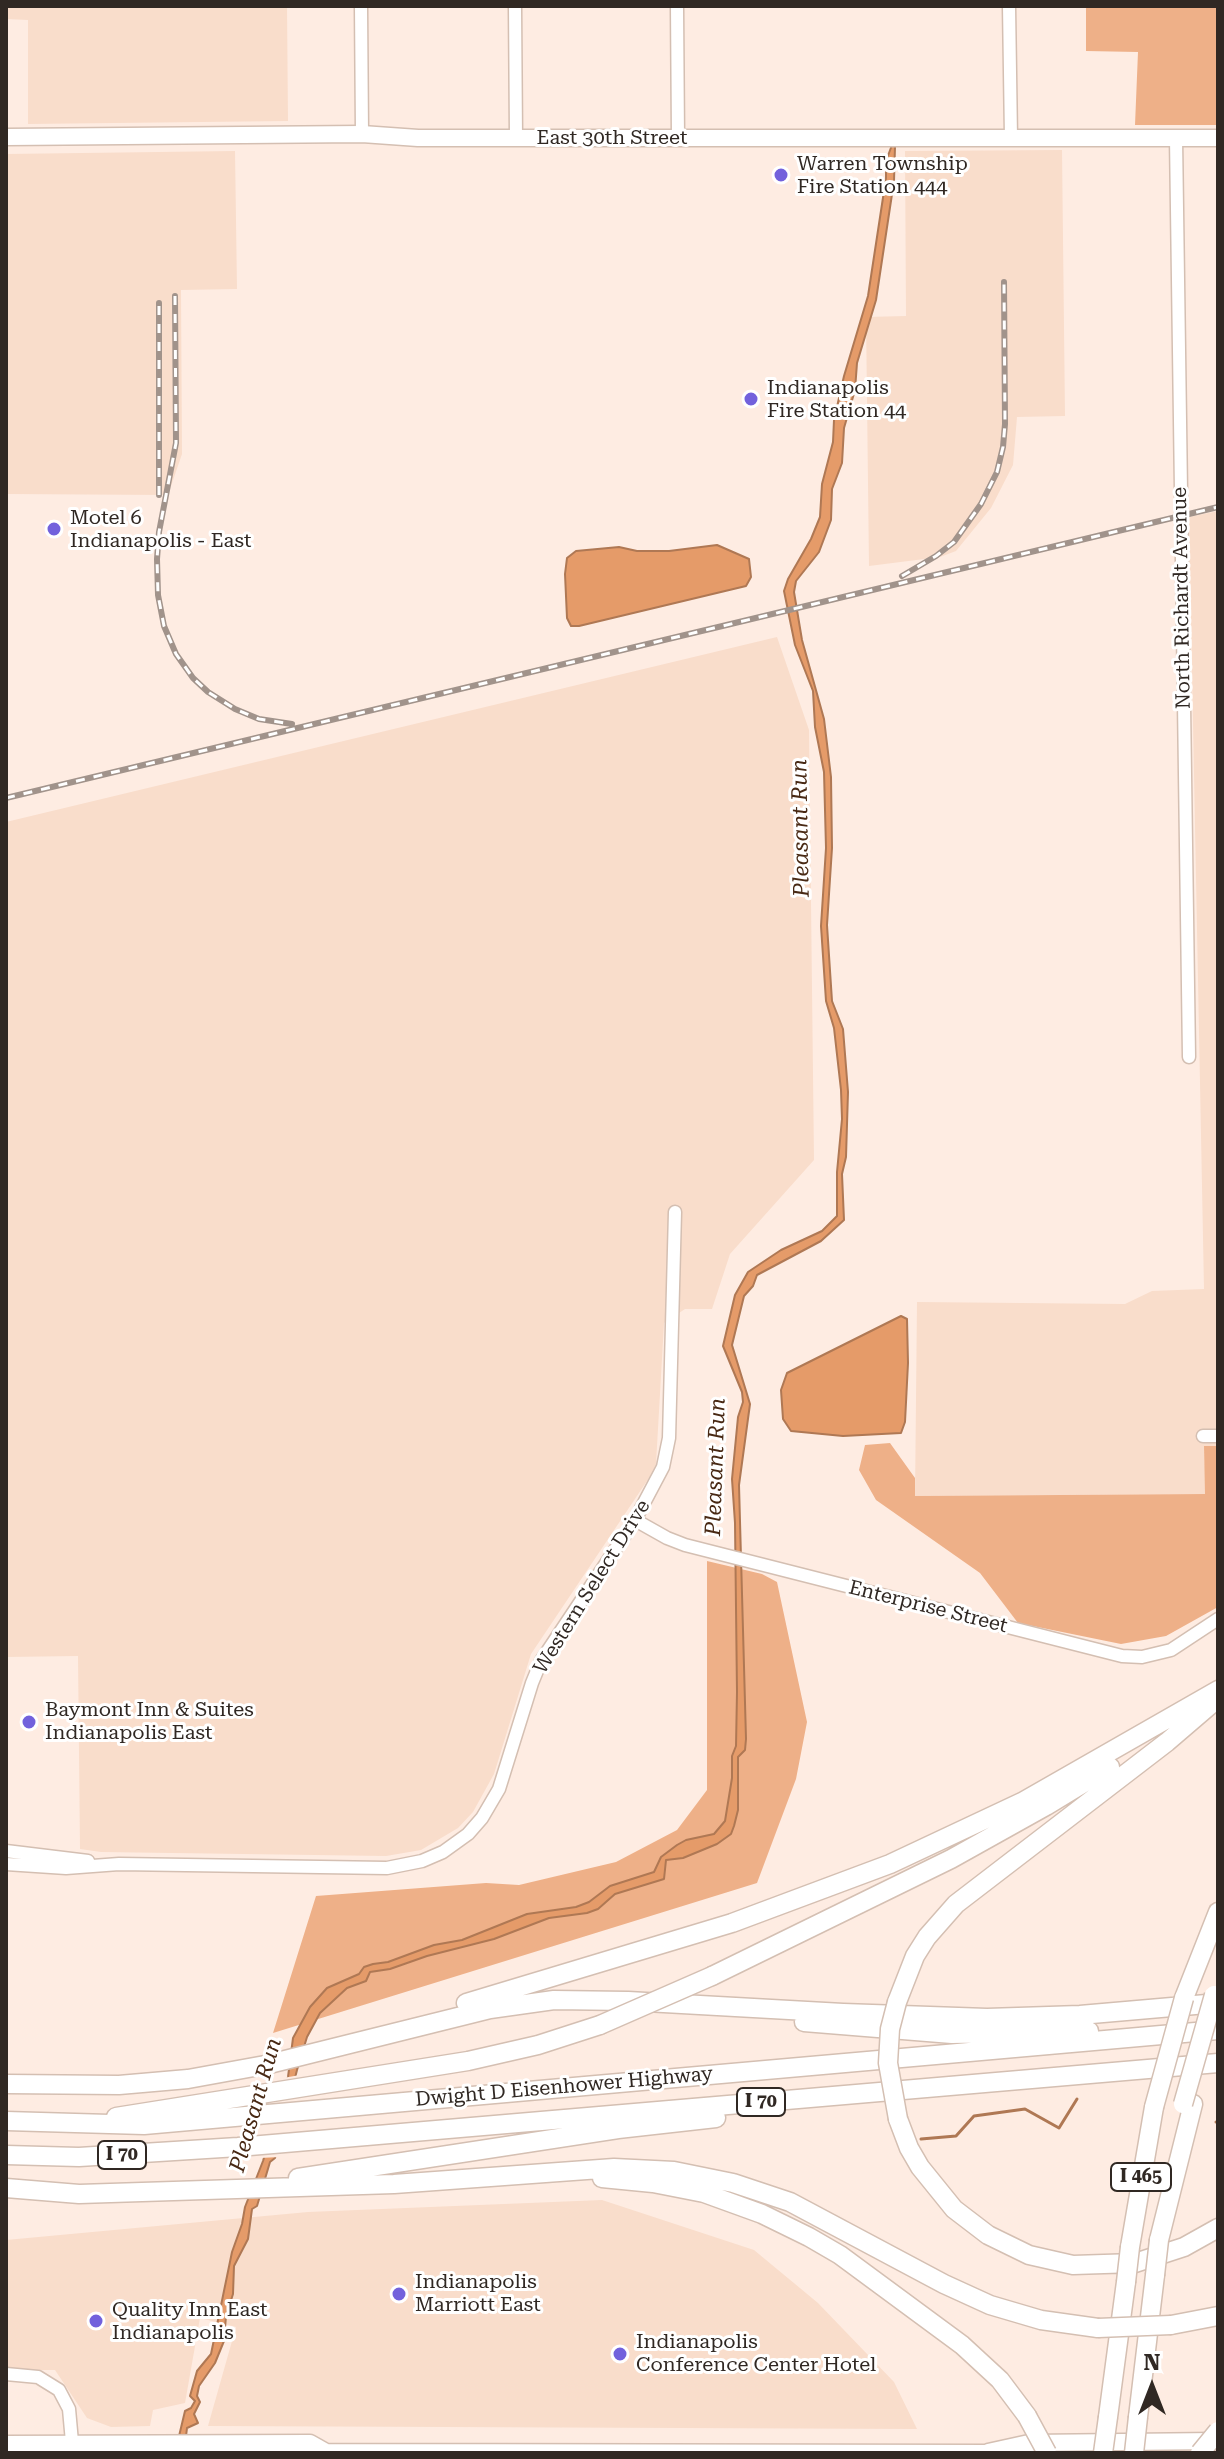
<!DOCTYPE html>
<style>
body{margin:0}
#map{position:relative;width:1224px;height:2459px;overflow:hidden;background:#feece2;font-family:"Roboto Serif",serif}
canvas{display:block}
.frame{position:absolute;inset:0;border:8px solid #302823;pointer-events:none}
.north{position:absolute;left:1112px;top:2347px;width:80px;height:80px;-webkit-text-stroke:6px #fff;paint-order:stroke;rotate:0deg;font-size:22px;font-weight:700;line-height:32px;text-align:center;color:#302823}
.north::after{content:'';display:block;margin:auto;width:28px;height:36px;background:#302823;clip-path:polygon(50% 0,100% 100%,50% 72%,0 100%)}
</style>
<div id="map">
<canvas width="1224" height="2459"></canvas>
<div class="frame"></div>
<div class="north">N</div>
</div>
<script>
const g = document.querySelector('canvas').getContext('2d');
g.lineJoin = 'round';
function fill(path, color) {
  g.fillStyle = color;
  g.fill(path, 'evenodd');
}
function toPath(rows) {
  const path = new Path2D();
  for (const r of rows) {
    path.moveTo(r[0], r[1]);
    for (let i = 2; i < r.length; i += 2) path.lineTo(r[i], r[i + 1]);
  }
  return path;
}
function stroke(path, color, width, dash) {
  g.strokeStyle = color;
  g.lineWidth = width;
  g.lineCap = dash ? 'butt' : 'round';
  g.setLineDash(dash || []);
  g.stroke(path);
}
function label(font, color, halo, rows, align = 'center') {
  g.font = font + ' "Roboto Serif",serif';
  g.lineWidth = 6;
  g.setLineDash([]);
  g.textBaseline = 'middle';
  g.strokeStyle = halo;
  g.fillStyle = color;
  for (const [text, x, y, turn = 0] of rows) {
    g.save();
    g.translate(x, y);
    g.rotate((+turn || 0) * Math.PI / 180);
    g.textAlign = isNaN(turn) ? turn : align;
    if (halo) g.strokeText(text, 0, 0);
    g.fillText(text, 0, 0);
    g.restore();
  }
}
const built = toPath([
 [6,6,287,6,288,121,28,124,28,20,6,19],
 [1062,150,1065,416,1017,417,1013,465,991,508,956,551,940,557,869,566,866,317,906,316,905,151],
 [235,151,237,289,181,290,182,454,168,495,6,494,6,154],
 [1218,511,1218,1446,1204,1447,1206,1494,915,1496,917,1302,1125,1304,1152,1291,1204,1289,1189,517],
 [777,637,809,730,814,1160,730,1254,712,1309,685,1309,664,1323,656,1464,649,1478,531,1654,494,1774,473,1812,458,1828,421,1850,386,1856,101,1852,80,1849,78,1656,6,1657,6,822],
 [602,2200,754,2250,818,2303,894,2382,917,2429,208,2426,236,2327,200,2318,185,2403,153,2410,150,2426,111,2427,87,2418,55,2370,8,2370,8,2422,6,2422,6,2240,308,2212]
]);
const green = toPath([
 [1086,6,1218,6,1218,125,1135,125,1138,52,1086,51],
 [890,1443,915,1478,915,1496,1205,1494,1204,1446,1218,1446,1218,1607,1166,1636,1121,1644,1018,1623,980,1573,876,1500,859,1470,865,1445],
 [707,1561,762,1574,777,1582,807,1722,796,1779,757,1883,273,2033,316,1896,486,1883,519,1885,616,1862,677,1830,707,1790]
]);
const water = toPath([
 [892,145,895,147,894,181,876,300,857,363,855,390,844,428,842,463,832,489,831,520,819,552,796,581,794,592,802,640,824,719,831,777,832,848,827,925,832,1001,843,1029,848,1092,846,1157,842,1174,844,1220,821,1241,757,1275,753,1286,744,1296,732,1345,750,1404,739,1485,746,1739,745,1750,738,1757,738,1810,734,1826,731,1834,717,1844,683,1858,666,1860,664,1879,615,1894,598,1909,587,1913,549,1918,494,1939,427,1956,390,1969,370,1972,366,1981,347,1988,320,2013,307,2037,297,2070,275,2158,270,2162,257,2206,252,2209,248,2239,234,2266,233,2294,226,2316,224,2341,215,2363,199,2386,197,2396,200,2402,194,2414,198,2423,187,2428,184,2453,175,2453,185,2411,191,2408,195,2401,190,2396,197,2371,211,2354,232,2252,242,2224,245,2207,263,2161,288,2077,293,2038,310,2007,327,1988,359,1974,364,1967,373,1964,388,1962,434,1945,462,1940,527,1914,576,1907,589,1902,610,1886,654,1872,661,1857,677,1845,686,1840,714,1834,725,1821,732,1778,732,1756,736,1746,737,1692,735,1523,732,1479,738,1417,743,1402,742,1392,723,1346,735,1295,748,1272,781,1250,822,1231,837,1216,837,1172,842,1119,841,1090,834,1028,826,1001,821,926,826,848,824,772,815,727,813,691,795,645,784,591,788,579,811,539,820,517,822,484,833,442,834,420,844,376,868,296,886,178,886,161,892,145],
 [717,545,749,559,751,577,746,586,579,626,571,626,567,618,565,574,567,558,576,551,619,547,637,551,669,551,717,545],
 [901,1316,907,1319,908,1363,905,1422,901,1433,843,1436,791,1431,783,1419,781,1390,787,1373,901,1316]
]);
const pier = toPath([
 [300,2075,280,2157,260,2158,283,2078]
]);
const stream = toPath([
 [1216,2122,1218,2122],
 [921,2139,956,2136,974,2116,1025,2109,1059,2128,1077,2099]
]);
const minor = toPath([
 [361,6,362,134],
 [515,6,516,138],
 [677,6,678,138],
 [1009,6,1011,138],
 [1176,138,1189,1057],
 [1203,1436,1218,1436],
 [635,1520,667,1538,685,1545,1122,1656,1142,1657,1171,1650,1218,1619],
 [6,1851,88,1861],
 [6,1864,66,1868,119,1864,387,1868,422,1861,443,1852,468,1834,482,1818,499,1789,532,1683,541,1661,635,1520,663,1467,669,1438,675,1212],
 [6,2374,38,2377,59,2390,69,2409,73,2453]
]);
const major = toPath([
 [6,137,362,134,418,138,1218,138],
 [6,2444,310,2443,326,2452,992,2453],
 [988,2452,1029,2443,1217,2441]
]);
const highway = toPath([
 [712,1976,951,1859,1046,1806,1110,1767],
 [1184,1998,1218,1912],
 [897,2002,915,1956,927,1937,956,1904,1167,1742,1216,1700],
 [466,2003,732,1923,890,1864,1022,1802,1218,1690],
 [804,2022,952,2034,1089,2031],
 [6,2084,119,2085,188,2079,265,2065,490,2009,554,2000,628,2001,843,2013,987,2018,1080,2015,1218,2003],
 [116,2117,468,2061,538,2045,600,2025],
 [898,2119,909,2148,920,2167,954,2209,988,2235,1029,2255,1073,2265,1135,2263,1184,2247,1218,2228],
 [6,2121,144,2125,1218,2030],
 [6,2155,79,2157,238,2147,1218,2063],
 [298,2178,618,2129,716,2118],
 [602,2178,653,2183,704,2193,762,2214,809,2237,840,2255,962,2345,1000,2380,1027,2416],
 [6,2188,79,2194,394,2184,614,2168,674,2171,733,2183,790,2202,944,2284,990,2305,1041,2320,1098,2328],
 [1159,2240,1193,2104],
 [1130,2247,1154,2107],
 [1171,2325,1218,2316],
 [1108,2417,1126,2282],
 [1138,2417,1155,2275]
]);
const rail = toPath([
 [175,296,176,443,159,532,157,559,158,595,164,626,176,654,193,678,208,692,235,709,259,719,292,724],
 [159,495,159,303],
 [902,576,936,556,954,542,981,504,997,472,1003,447,1005,424,1004,282],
 [6,798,1218,507]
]);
const highwayBridge = toPath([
 [897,2002,890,2029,888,2063,898,2119],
 [600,2025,712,1976],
 [1183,2104,1214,1995],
 [1154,2107,1184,1998],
 [1155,2275,1159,2240],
 [1126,2282,1130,2247],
 [1098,2328,1171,2325],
 [1027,2416,1047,2453],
 [1103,2453,1108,2417],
 [1134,2453,1138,2417],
 [1200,2453,1218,2431]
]);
const markers = [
 [781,175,8,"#7261dc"],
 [751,399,8,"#7261dc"],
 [54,529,8,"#7261dc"],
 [29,1722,8,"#7261dc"],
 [399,2294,8,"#7261dc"],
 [96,2321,8,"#7261dc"],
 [620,2354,8,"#7261dc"]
];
const shields = [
 [761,2102,48],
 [122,2155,48],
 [1141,2177,60]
];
const shieldNames = [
 ["I 70",761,2102],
 ["I 70",122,2155],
 ["I 465",1141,2177]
];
const streetNames = [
 ["East 30th Street",612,138],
 ["North Richardt Avenue",1182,598,-91],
 ["Western Select Drive",592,1587,-58],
 ["Enterprise Street",928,1607,14],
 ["Dwight D Eisenhower Highway",564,2087,-5]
];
const poiNames = [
 ["Warren Township",797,164],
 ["Fire Station 444",797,187],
 ["Indianapolis",767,388],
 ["Fire Station 44",767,411],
 ["Motel 6",70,518],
 ["Indianapolis - East",70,541],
 ["Baymont Inn & Suites",45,1710],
 ["Indianapolis East",45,1733],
 ["Indianapolis",415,2282],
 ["Marriott East",415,2305],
 ["Quality Inn East",112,2310],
 ["Indianapolis",112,2333],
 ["Indianapolis",636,2342],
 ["Conference Center Hotel",636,2365]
];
const waterNames = [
 ["Pleasant Run",801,828,-91],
 ["Pleasant Run",716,1467,-88],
 ["Pleasant Run",256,2105,-74]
];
fill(built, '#f9ddcb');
fill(green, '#eeb088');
fill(water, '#e59b69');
stroke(water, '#af7854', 2);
fill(pier, '#feece2');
stroke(stream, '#af7854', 3);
stroke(minor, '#d4bfb2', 15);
stroke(major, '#d4bfb2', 19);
stroke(highway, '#d4bfb2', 21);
stroke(minor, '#fff', 12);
stroke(major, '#fff', 16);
stroke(highway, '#fff', 18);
stroke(rail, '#a1938b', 6);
stroke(rail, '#fff', 3, [9]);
stroke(highwayBridge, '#d4bfb2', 21, []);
stroke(highwayBridge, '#fff', 18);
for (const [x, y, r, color] of markers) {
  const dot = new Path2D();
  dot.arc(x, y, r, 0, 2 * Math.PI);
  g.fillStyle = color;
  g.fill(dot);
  stroke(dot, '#fff', 3);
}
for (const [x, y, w] of shields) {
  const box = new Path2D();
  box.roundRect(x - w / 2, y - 14, w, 28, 6);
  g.fillStyle = '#fff';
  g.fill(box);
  stroke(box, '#302823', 2);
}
label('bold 18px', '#302823', null, shieldNames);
label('20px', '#302823', '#fff', streetNames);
label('20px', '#302823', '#fff', poiNames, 'left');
label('italic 22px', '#482914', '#fff', waterNames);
</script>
